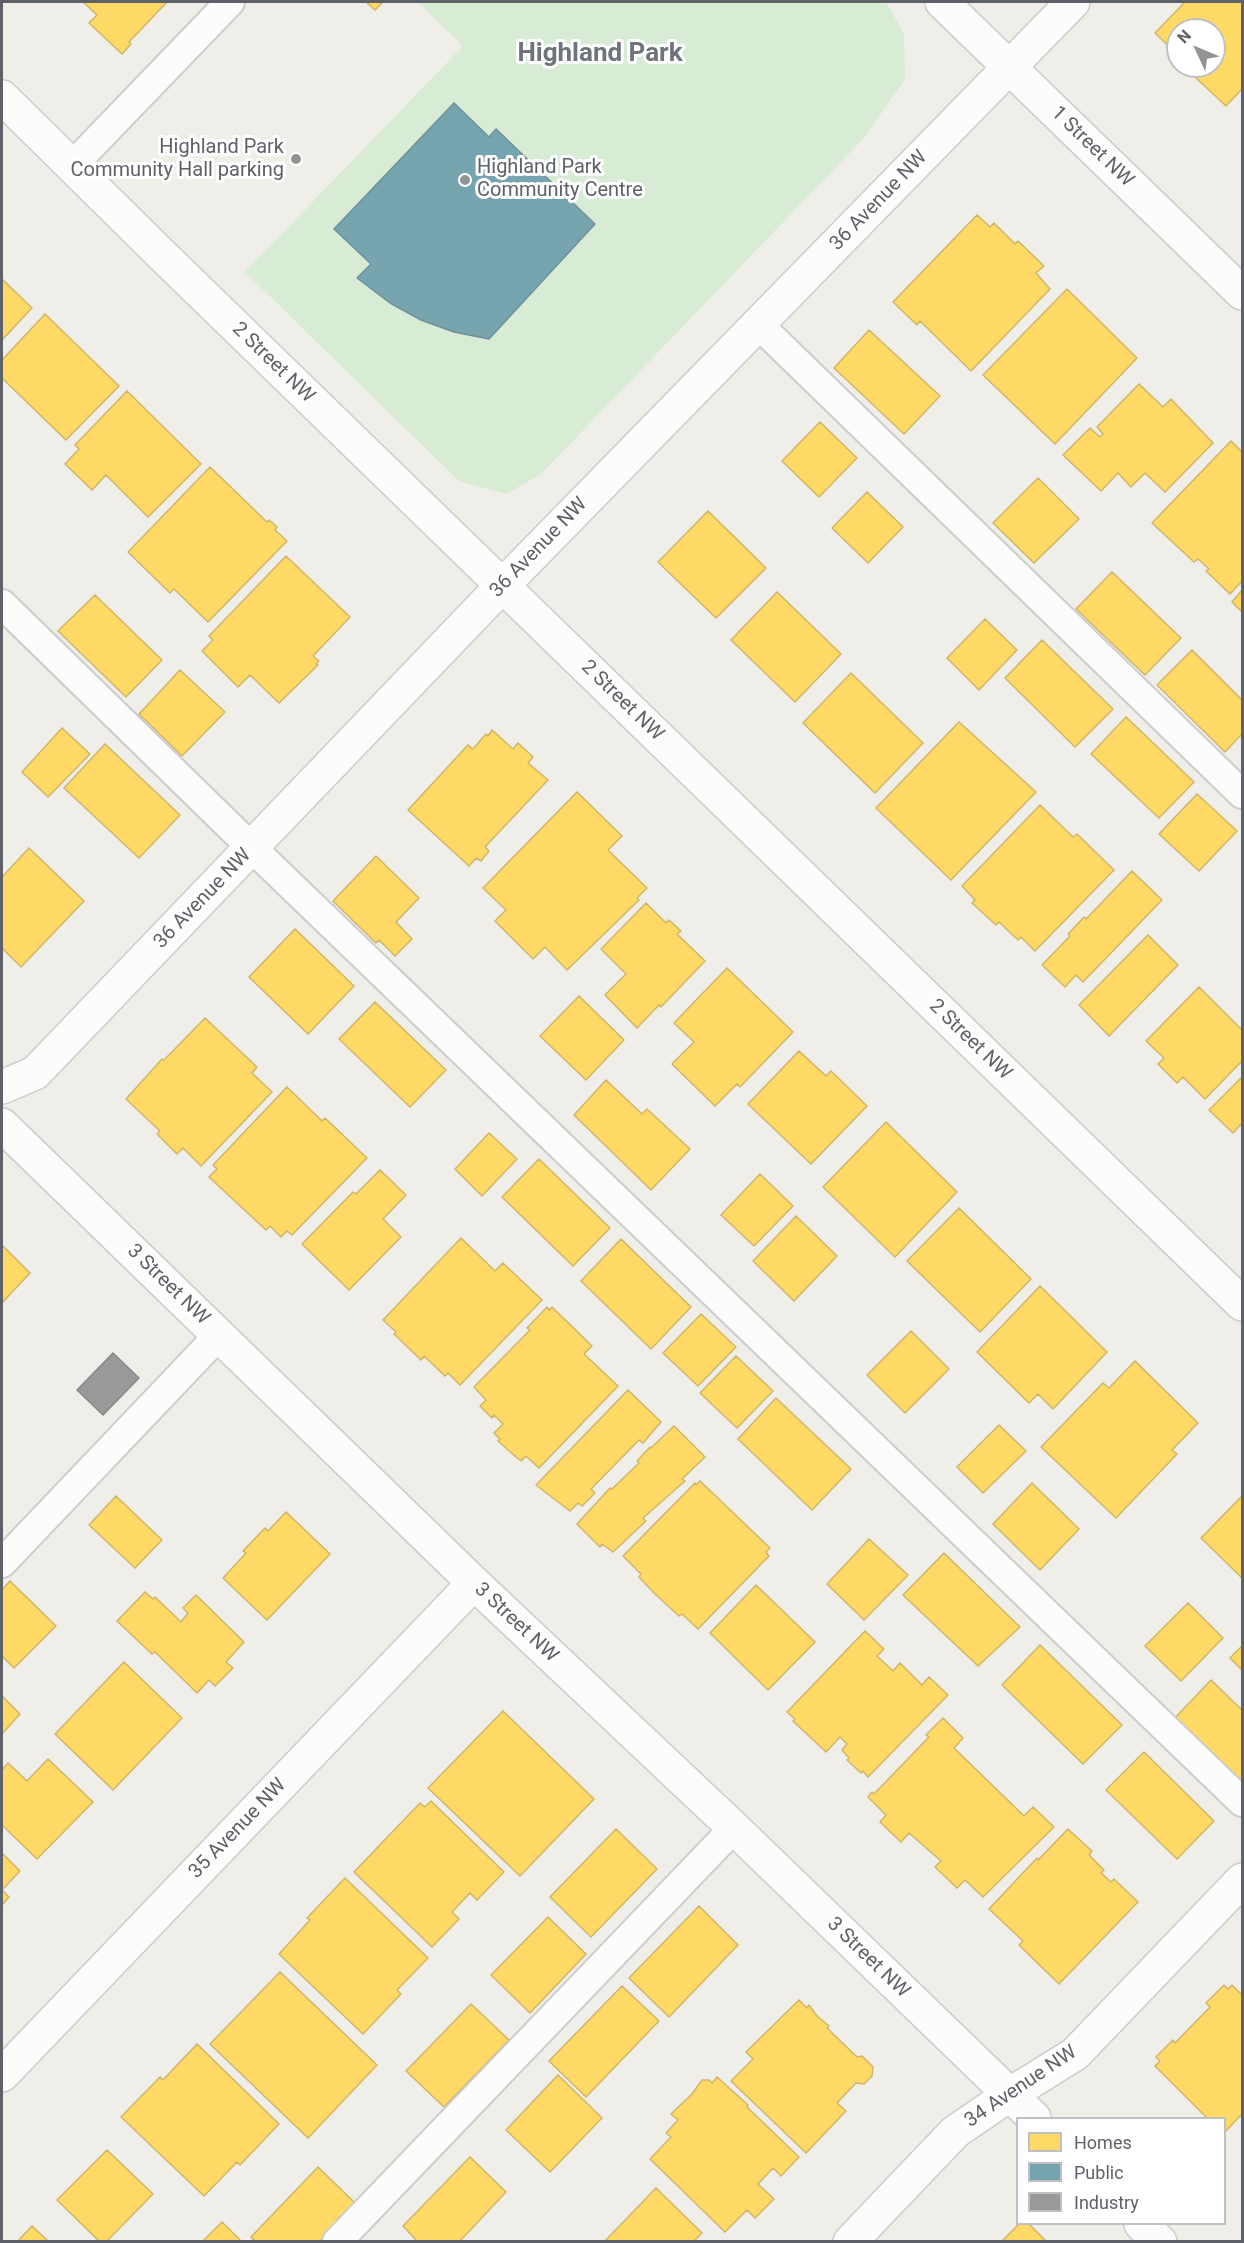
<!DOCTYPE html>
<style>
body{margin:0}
#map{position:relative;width:1244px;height:2243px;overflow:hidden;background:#efeee9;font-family:Roboto,sans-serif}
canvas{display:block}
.frame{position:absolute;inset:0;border:3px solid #5e6268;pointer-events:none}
.legend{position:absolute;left:1016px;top:2117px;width:210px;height:108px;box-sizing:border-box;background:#fff;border:2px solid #bfc0c3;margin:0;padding:8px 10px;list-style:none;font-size:18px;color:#5e6268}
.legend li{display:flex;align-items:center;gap:12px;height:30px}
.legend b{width:30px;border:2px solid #bfc0c3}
.north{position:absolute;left:1166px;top:18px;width:60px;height:60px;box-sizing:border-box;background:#fff;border:2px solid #bfc0c3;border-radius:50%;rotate:314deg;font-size:16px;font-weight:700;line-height:24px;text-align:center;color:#5e6268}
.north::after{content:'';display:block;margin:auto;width:21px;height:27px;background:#919395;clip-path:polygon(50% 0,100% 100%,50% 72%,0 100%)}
</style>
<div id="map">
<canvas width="1244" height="2243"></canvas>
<div class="frame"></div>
<ul class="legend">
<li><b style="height:16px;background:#ffd966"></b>Homes</li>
<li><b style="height:16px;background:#76a5af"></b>Public</li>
<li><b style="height:16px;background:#999"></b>Industry</li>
</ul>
<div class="north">N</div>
</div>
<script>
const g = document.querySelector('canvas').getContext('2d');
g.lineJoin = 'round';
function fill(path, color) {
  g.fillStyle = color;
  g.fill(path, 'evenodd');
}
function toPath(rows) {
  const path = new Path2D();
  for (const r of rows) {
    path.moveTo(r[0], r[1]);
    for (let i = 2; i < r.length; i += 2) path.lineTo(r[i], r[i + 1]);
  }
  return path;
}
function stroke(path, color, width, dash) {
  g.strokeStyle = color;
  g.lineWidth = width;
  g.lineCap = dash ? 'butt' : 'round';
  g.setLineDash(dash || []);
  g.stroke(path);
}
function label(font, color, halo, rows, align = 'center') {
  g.font = font + ' Roboto,sans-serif';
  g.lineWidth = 6;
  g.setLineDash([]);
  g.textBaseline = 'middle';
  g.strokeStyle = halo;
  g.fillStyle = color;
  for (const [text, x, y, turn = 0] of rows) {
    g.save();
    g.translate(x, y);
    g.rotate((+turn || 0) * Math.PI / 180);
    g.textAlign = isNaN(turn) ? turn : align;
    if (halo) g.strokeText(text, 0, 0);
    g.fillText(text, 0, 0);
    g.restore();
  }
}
const green = toPath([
 [418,2,886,2,904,34,905,79,864,138,541,474,506,494,459,481,245,272,463,46]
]);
const homes = toPath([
 [83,2,167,2,129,42,131,44,122,54,89,23,97,15,83,2],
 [366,2,383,2,375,10,366,2],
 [1182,2,1242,2,1242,89,1226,106,1196,78,1198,76,1188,66,1214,66,1214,30,1178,30,1178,55,1155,33,1184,3,1182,2],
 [977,215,990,227,994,223,1015,244,1018,241,1044,266,1036,273,1050,289,971,371,920,321,917,325,893,302,977,215],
 [2,279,32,308,2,340,2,279],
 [1067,289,1137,358,1055,444,983,375,1067,289],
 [45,314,119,386,66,440,2,378,2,360,45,314],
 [869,330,940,396,904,434,834,368,869,330],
 [1139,384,1163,407,1171,399,1213,443,1165,492,1145,473,1131,487,1118,473,1101,491,1063,455,1090,428,1100,437,1103,434,1097,427,1139,384],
 [127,391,201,464,148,517,106,475,92,490,65,464,79,449,75,445,127,391],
 [820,422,857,458,819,497,782,461,820,422],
 [1231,441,1242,452,1242,581,1230,594,1206,571,1209,569,1198,559,1194,562,1152,523,1231,441],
 [210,467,267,522,269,520,277,527,275,530,287,541,208,622,174,589,170,593,128,552,210,467],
 [1038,478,1079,519,1034,563,993,523,1038,478],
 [867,492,903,527,868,563,832,528,867,492],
 [708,511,766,568,716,618,658,562,708,511],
 [286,556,350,617,313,656,319,661,316,664,318,665,279,703,250,675,238,687,202,651,213,640,209,636,286,556],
 [1112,572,1181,638,1145,675,1076,609,1112,572],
 [1242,590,1242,612,1232,602,1242,590],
 [777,592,841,654,795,702,731,640,777,592],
 [95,595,162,660,126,697,58,631,95,595],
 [985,619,1017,650,979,690,947,658,985,619],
 [1042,640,1113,709,1075,747,1005,678,1042,640],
 [1192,650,1242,700,1242,734,1225,752,1157,685,1192,650],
 [180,670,225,712,182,756,139,714,180,670],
 [851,673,923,743,875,793,803,723,851,673],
 [1126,717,1194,782,1159,818,1091,754,1126,717],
 [959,722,1036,792,951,880,876,808,959,722],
 [62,728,90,754,48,797,22,772,62,728],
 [492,730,513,749,518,743,533,757,528,763,548,780,485,847,489,851,481,861,476,858,469,866,408,810,468,745,473,749,486,734,488,736,492,730],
 [105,744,180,815,139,858,64,788,105,744],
 [577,792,622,836,608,850,647,888,637,898,639,900,567,970,545,947,533,959,495,921,506,910,483,888,577,792],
 [1197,794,1237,831,1199,871,1159,834,1197,794],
 [1040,805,1073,837,1077,834,1114,870,1035,951,1021,937,1018,940,999,922,996,925,972,903,975,900,962,886,1040,805],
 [29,848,84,901,21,967,2,948,2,877,29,848],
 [376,856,419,898,396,922,412,939,395,956,379,940,376,943,333,901,376,856],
 [1132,871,1162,900,1083,982,1076,975,1065,987,1042,965,1070,936,1068,934,1084,917,1086,919,1132,871],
 [646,903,666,923,669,920,681,931,677,934,705,961,661,1007,659,1005,637,1028,605,995,626,974,601,949,646,903],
 [295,929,354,986,308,1034,249,977,295,929],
 [1148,935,1178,965,1109,1036,1079,1005,1148,935],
 [727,968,793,1032,740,1087,737,1084,715,1106,672,1064,694,1042,674,1023,727,968],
 [1199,987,1242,1030,1242,1061,1205,1099,1183,1077,1177,1083,1158,1064,1164,1058,1146,1041,1199,987],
 [579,996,624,1040,586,1080,540,1036,579,996],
 [375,1002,446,1070,410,1107,339,1039,375,1002],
 [205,1018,257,1067,252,1073,272,1092,201,1166,183,1148,177,1154,157,1134,160,1131,126,1099,162,1059,164,1060,205,1018],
 [799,1051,826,1076,831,1071,867,1106,811,1164,748,1104,799,1051],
 [1242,1077,1242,1123,1233,1133,1209,1110,1242,1077],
 [606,1080,642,1114,647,1109,690,1149,651,1190,574,1115,606,1080],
 [287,1087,322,1121,325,1118,367,1158,292,1235,287,1231,281,1237,270,1226,266,1230,209,1177,217,1169,213,1165,287,1087],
 [886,1122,957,1192,895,1257,823,1187,886,1122],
 [489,1133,517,1159,482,1196,455,1169,489,1133],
 [539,1159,610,1228,573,1266,502,1197,539,1159],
 [380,1170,406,1195,383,1219,401,1237,349,1290,302,1244,353,1192,356,1194,380,1170],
 [760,1174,793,1206,754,1246,721,1215,760,1174],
 [959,1208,1031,1279,980,1332,907,1261,959,1208],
 [796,1216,837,1256,794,1301,753,1261,796,1216],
 [461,1238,495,1271,503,1263,542,1300,460,1385,448,1373,445,1376,424,1356,421,1360,394,1334,396,1332,383,1320,461,1238],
 [621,1239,691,1307,651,1349,581,1281,621,1239],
 [2,1245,30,1273,2,1303,2,1245],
 [1040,1286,1107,1352,1053,1409,1038,1394,1029,1403,977,1352,1040,1286],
 [547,1307,549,1310,552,1307,592,1346,584,1354,618,1386,539,1468,526,1456,521,1461,516,1457,498,1441,500,1439,494,1433,503,1424,494,1415,492,1418,480,1406,486,1400,474,1387,530,1330,527,1328,547,1307],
 [701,1314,736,1347,698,1386,663,1353,701,1314],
 [911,1331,949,1369,905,1413,867,1375,911,1331],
 [736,1356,773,1391,737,1428,700,1393,736,1356],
 [1135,1361,1198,1423,1172,1450,1177,1454,1116,1518,1041,1447,1103,1383,1109,1388,1135,1361],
 [628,1390,661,1422,643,1443,639,1440,591,1489,595,1493,582,1506,578,1503,570,1511,536,1485,628,1390],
 [776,1398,851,1469,812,1510,738,1439,776,1398],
 [999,1425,1026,1451,983,1493,957,1467,999,1425],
 [674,1426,705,1457,682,1479,685,1481,643,1518,646,1521,613,1552,602,1544,600,1547,577,1524,610,1488,612,1489,639,1463,637,1461,650,1447,651,1448,674,1426],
 [700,1481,770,1548,766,1552,769,1556,698,1629,682,1614,679,1616,655,1594,639,1577,641,1574,623,1556,695,1483,696,1485,700,1481],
 [1032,1483,1079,1529,1040,1570,993,1524,1032,1483],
 [116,1496,162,1540,135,1568,89,1525,116,1496],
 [1242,1496,1242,1578,1201,1538,1242,1496],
 [286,1512,330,1554,267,1620,223,1578,246,1553,243,1551,265,1528,268,1531,286,1512],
 [869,1539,908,1575,864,1620,827,1584,869,1539],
 [944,1553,1020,1627,978,1666,903,1595,944,1553],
 [10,1581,56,1626,14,1668,2,1656,2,1590,10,1581],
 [756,1585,815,1642,768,1690,710,1633,756,1585],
 [145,1592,153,1599,155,1597,181,1622,188,1613,183,1608,196,1595,244,1642,226,1662,233,1668,215,1686,209,1680,197,1693,155,1652,152,1654,117,1621,145,1592],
 [1188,1603,1223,1638,1181,1681,1145,1646,1188,1603],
 [865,1631,884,1649,877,1656,893,1671,900,1663,922,1685,929,1677,948,1695,868,1777,863,1771,861,1773,847,1760,849,1758,842,1750,847,1744,840,1737,826,1752,793,1721,795,1719,787,1712,865,1631],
 [1040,1645,1122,1725,1083,1764,1002,1685,1040,1645],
 [1242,1646,1242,1670,1230,1658,1242,1646],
 [124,1662,182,1718,113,1790,55,1734,124,1662],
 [1211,1680,1242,1710,1242,1786,1173,1720,1211,1680],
 [2,1696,20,1714,2,1734,2,1696],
 [503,1711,594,1799,520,1876,428,1788,503,1711],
 [943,1718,963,1738,954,1748,1024,1816,1033,1807,1054,1827,983,1897,965,1880,957,1888,935,1867,941,1861,909,1833,901,1842,880,1822,886,1815,868,1797,872,1792,874,1794,929,1737,926,1735,943,1718],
 [1144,1752,1214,1821,1177,1859,1106,1790,1144,1752],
 [48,1759,93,1802,37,1859,2,1825,2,1770,8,1763,27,1781,48,1759],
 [431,1801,504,1872,477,1900,470,1893,452,1912,459,1919,432,1947,354,1872,420,1803,425,1807,431,1801],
 [616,1829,657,1869,591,1937,550,1897,616,1829],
 [1068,1829,1092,1851,1089,1855,1104,1870,1101,1873,1111,1882,1114,1879,1138,1902,1059,1984,1019,1945,1023,1941,989,1909,1037,1858,1038,1860,1068,1829],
 [2,1853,20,1871,2,1890,9,1897,2,1905,2,1853],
 [345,1878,428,1958,397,1990,401,1994,363,2034,279,1954,310,1920,307,1918,345,1878],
 [699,1906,738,1945,669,2017,629,1978,699,1906],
 [548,1917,586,1954,530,2013,491,1975,548,1917],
 [280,1972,377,2065,308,2138,210,2044,280,1972],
 [1224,1985,1228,1989,1232,1985,1242,1995,1242,2114,1225,2132,1224,2118,1207,2118,1155,2066,1160,2061,1156,2057,1173,2040,1175,2043,1210,2007,1206,2003,1224,1985],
 [622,1986,659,2021,586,2097,549,2061,622,1986],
 [799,2000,807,2008,809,2005,817,2016,829,2026,827,2028,857,2057,862,2056,873,2067,872,2076,864,2084,856,2083,837,2103,846,2111,806,2153,731,2081,753,2059,746,2052,799,2000],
 [471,2004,509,2040,444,2107,406,2071,471,2004],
 [197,2044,279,2124,240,2165,237,2162,204,2196,121,2117,160,2077,163,2080,197,2044],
 [558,2075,602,2118,550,2172,506,2130,558,2075],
 [717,2077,748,2105,747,2107,799,2157,781,2176,773,2168,758,2184,774,2199,755,2218,747,2210,725,2232,650,2159,671,2137,666,2133,678,2120,671,2114,692,2094,702,2080,709,2080,712,2083,717,2077],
 [107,2150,153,2194,106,2242,100,2242,57,2200,107,2150],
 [470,2157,506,2192,459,2242,418,2242,403,2226,470,2157],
 [318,2167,356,2204,319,2242,256,2242,251,2237,318,2167],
 [656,2188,702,2233,693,2242,604,2242,656,2188],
 [222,2222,242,2242,202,2242,222,2222],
 [1019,2224,1029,2224,1047,2242,1001,2242,1019,2224],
 [32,2226,49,2242,17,2242,32,2226]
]);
const public = toPath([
 [454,103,489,137,496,129,595,224,489,339,454,332,421,320,390,303,357,278,371,264,334,229,454,103]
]);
const industry = toPath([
 [113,1353,139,1378,103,1415,77,1390,113,1353]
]);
const lane = toPath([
 [72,166,230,2],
 [759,325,1242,794],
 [2,604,252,848,1242,1802],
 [2,1563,219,1335],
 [337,2242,734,1828]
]);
const street = toPath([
 [942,2,1242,293],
 [2,97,162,255,1242,1304],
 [2,1087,35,1073,503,585,1073,2],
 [2,1125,474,1583,734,1828,1034,2118],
 [2,2075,474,1583],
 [1141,2224,1160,2242],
 [850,2242,955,2132,1009,2095,1075,2054,1242,1880]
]);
const markers = [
 [296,159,6,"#919395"],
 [465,180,6,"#919395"]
];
const streetNames = [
 ["1 Street NW",1092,147,44],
 ["36 Avenue NW",879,201,-46],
 ["2 Street NW",273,363,44],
 ["36 Avenue NW",539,548,-46],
 ["2 Street NW",622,701,44],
 ["36 Avenue NW",203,899,-46],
 ["2 Street NW",970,1040,44],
 ["3 Street NW",168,1285,44],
 ["3 Street NW",516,1623,43],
 ["35 Avenue NW",238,1829,-46],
 ["3 Street NW",868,1958,44],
 ["34 Avenue NW",1021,2087,-34]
];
const poiNames = [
 ["Highland Park",284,148],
 ["Community Hall parking",284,171],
 ["Highland Park",477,168,"left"],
 ["Community Centre",477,191,"left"]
];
const districtNames = [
 ["Highland Park",600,54]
];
fill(green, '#d7ebd5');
fill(homes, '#ffd966');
stroke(homes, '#cfb567', 1.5);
fill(public, '#76a5af');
stroke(public, '#6f919a', 1.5);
fill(industry, '#999');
stroke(industry, '#87888a', 1.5);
stroke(lane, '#cccccb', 32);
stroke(street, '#cccccb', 36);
stroke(lane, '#fdfcfc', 28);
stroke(street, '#fdfcfc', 33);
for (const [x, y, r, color] of markers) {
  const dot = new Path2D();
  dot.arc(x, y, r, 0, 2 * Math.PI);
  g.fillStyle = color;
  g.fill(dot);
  stroke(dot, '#fff', 2);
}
label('20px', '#5e6268', '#fff', streetNames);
label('20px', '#5e6268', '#fff', poiNames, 'right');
label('bold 26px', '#6f747a', '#fff', districtNames);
</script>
